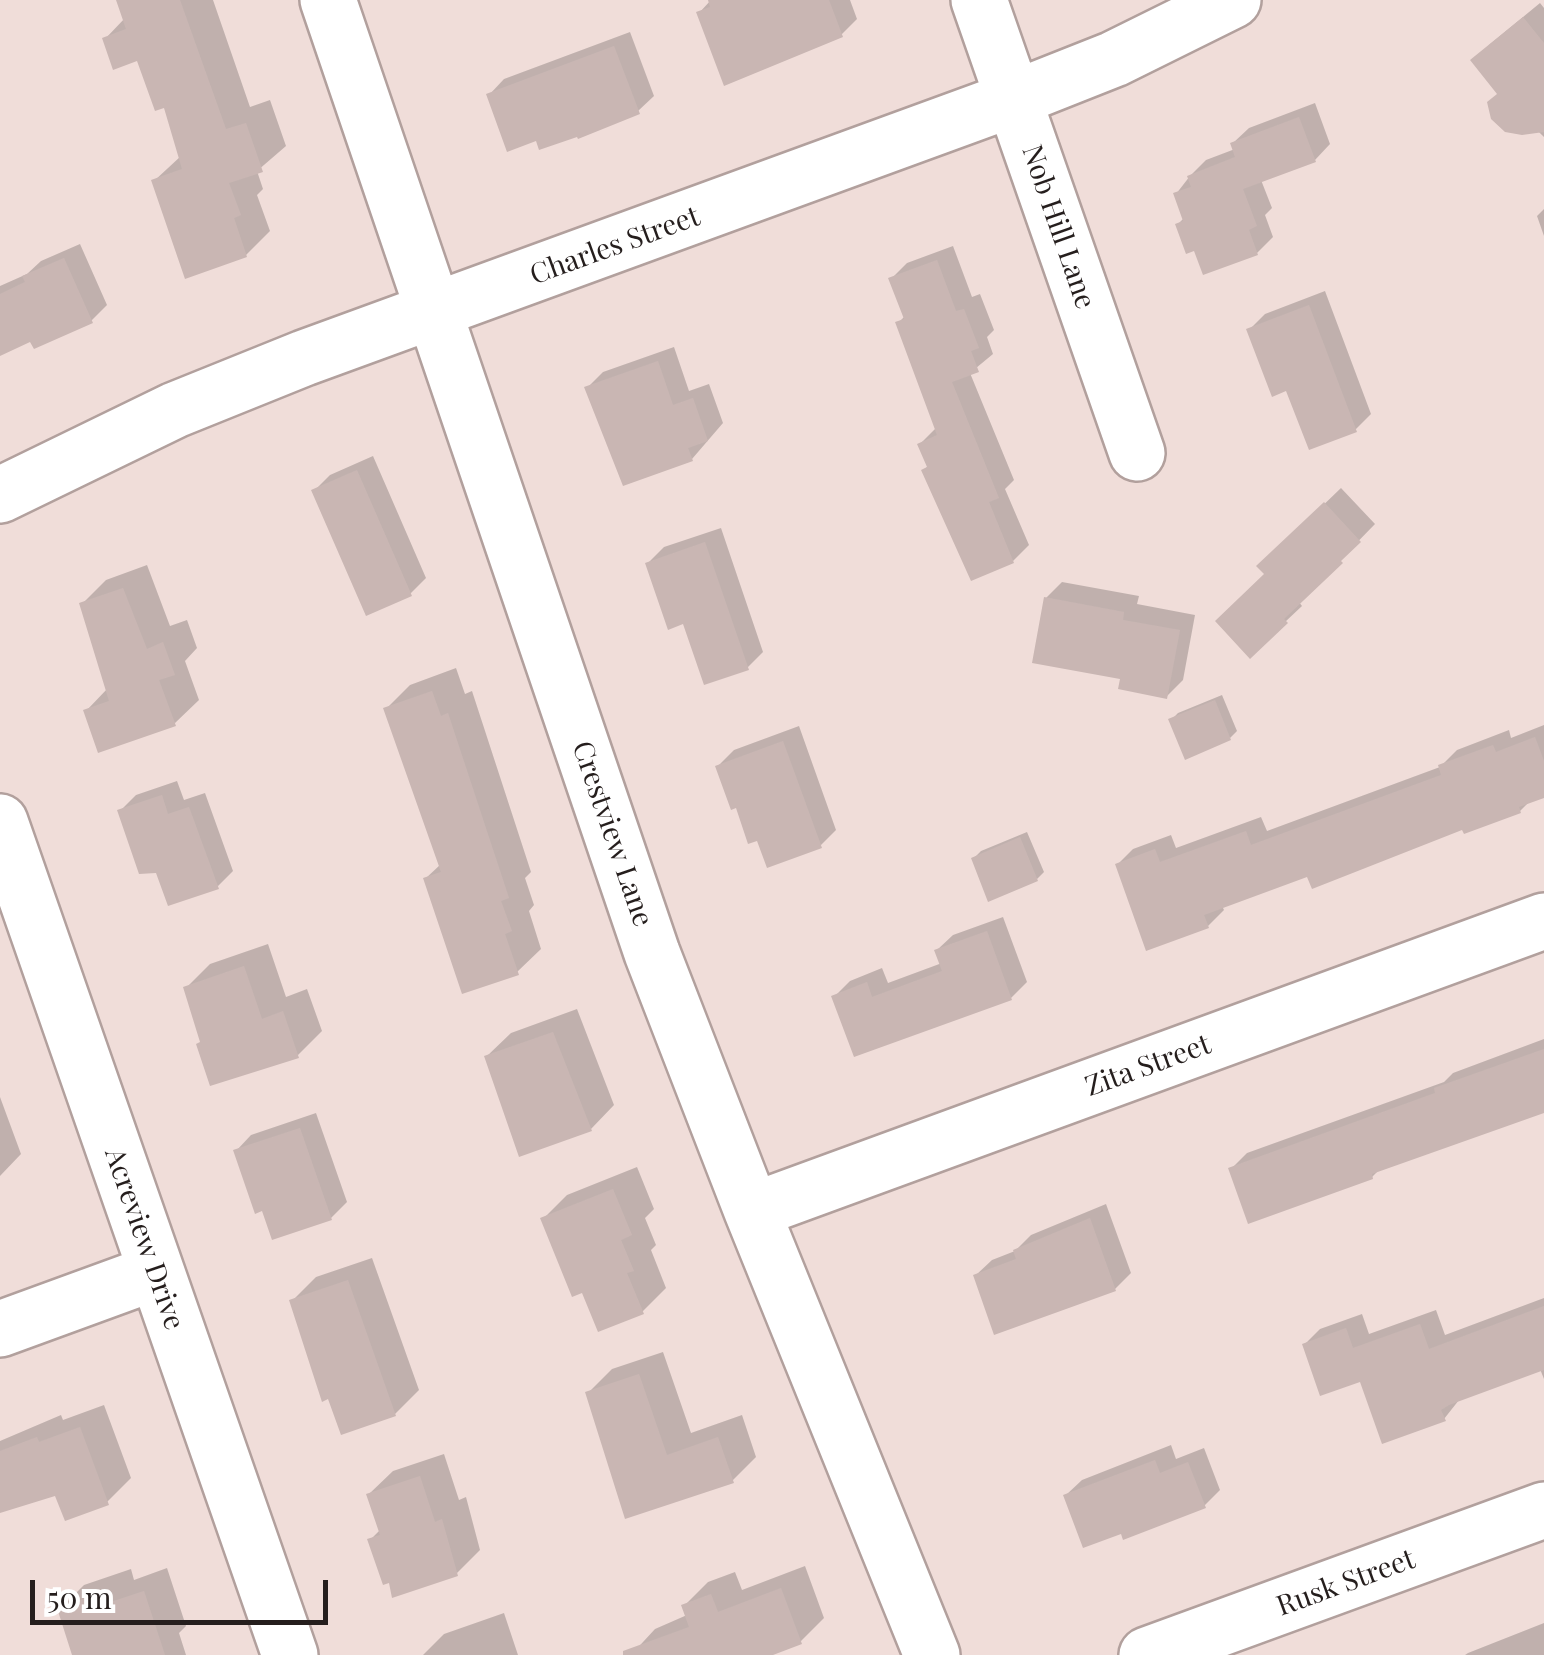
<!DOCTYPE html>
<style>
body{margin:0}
#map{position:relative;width:1544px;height:1655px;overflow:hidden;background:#f0ddd9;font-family:"Playfair Display",serif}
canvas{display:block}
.scale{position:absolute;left:30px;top:1580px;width:298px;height:45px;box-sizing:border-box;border:5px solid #251e1d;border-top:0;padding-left:12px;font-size:30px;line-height:35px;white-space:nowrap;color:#251e1d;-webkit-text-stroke:8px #fff;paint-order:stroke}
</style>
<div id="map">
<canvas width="1544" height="1655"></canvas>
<div class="scale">50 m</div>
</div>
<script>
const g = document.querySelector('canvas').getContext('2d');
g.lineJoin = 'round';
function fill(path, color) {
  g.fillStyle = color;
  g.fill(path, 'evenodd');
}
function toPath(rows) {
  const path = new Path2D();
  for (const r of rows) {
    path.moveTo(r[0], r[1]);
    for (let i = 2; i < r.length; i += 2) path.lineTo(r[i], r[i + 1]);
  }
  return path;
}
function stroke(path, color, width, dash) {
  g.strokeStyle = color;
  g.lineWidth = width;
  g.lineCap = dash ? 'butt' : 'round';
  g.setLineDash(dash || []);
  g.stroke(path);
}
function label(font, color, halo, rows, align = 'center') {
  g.font = font + ' "Playfair Display",serif';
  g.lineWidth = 10;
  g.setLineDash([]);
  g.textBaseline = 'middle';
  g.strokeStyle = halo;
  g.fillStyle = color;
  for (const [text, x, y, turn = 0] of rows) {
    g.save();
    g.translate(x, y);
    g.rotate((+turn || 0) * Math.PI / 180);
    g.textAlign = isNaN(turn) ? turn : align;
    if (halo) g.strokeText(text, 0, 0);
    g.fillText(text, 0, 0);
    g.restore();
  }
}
const shadow = toPath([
 [119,0,213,0,250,107,270,100,286,146,257,171,263,189,257,195,270,231,246,255,154,181,181,156,166,105,139,58,105,39,125,18],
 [711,0,850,0,857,19,841,35,699,13],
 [1540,3,1544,8,1544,137,1499,93,1489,45],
 [630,32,654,96,638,111,537,138,489,95,504,79],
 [1315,103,1330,144,1315,160,1261,180,1272,208,1265,215,1273,237,1257,253,1196,248,1178,224,1185,217,1176,194,1190,176,1206,160,1235,149,1233,143,1249,128],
 [1544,209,1544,236,1537,216],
 [80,244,107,305,91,321,32,339,0,353,0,286,27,274,41,261],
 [953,246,972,297,980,294,994,330,987,337,993,354,970,373,1014,480,1005,489,1029,545,1013,561,924,470,929,465,920,444,937,427,898,323,905,316,891,279,907,263],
 [1325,291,1371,414,1355,430,1288,388,1249,330,1265,314],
 [674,347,689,391,709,384,723,423,692,459,587,388,603,372],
 [373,456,426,578,410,594,314,491,330,475],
 [1341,488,1375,524,1299,602,1302,606,1250,655,1267,574,1260,566],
 [721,528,763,652,747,668,648,563,664,547],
 [147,565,170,626,187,620,197,648,185,661,199,700,175,723,86,711,108,688,82,604,106,580],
 [1062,582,1139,596,1137,604,1195,615,1183,680,1167,696,1123,677,1046,598],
 [456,668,465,694,472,691,531,872,525,878,534,905,529,911,541,949,517,972,425,879,441,864,386,709,410,685],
 [1222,695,1237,731,1230,738,1171,720,1178,713],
 [1544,725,1544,795,1531,800,1520,811,1309,874,1222,906,1224,910,1208,926,1117,865,1133,849,1171,835,1176,848,1261,817,1267,831,1440,767,1457,750,1509,730,1511,738],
 [799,726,836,830,820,846,759,837,737,805,718,766,734,750],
 [177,781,184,800,205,793,233,871,218,886,158,871,120,811,136,795],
 [1027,832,1044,872,1037,879,974,858,981,851],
 [1003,917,1027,982,1011,998,856,1054,834,997,850,981,882,968,888,983,942,963,937,950,953,935],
 [268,944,286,997,307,989,322,1031,298,1055,212,1083,186,988,210,964],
 [577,1009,614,1105,591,1129,487,1056,511,1033],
 [1544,1039,1544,1100,1380,1169,1372,1177,1231,1169,1247,1153,1444,1082,1453,1073],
 [0,1097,21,1154,0,1176],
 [316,1113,347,1202,331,1218,236,1151,251,1135],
 [637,1167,654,1209,645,1218,656,1245,651,1250,666,1288,642,1312,583,1289,543,1219,567,1195],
 [1106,1204,1131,1273,1115,1289,976,1275,992,1260,1015,1251,1031,1235],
 [372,1258,419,1390,395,1414,292,1301,316,1277],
 [1544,1298,1544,1379,1540,1369,1459,1400,1444,1419,1362,1379,1304,1345,1320,1329,1362,1314,1369,1334,1436,1310,1445,1335],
 [663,1352,691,1433,742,1415,756,1457,732,1481,626,1515,588,1393,612,1369],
 [104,1405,131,1478,107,1502,57,1493,0,1510,0,1441,61,1415,63,1420],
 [1171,1445,1176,1459,1204,1448,1220,1490,1204,1506,1066,1495,1082,1480],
 [444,1454,459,1500,466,1497,480,1550,456,1574,391,1580,370,1540,381,1529,369,1494,393,1471],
 [805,1566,824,1618,800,1642,764,1655,631,1655,655,1629,687,1615,684,1606,708,1582,735,1572,742,1590],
 [167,1568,186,1626,179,1633,186,1655,75,1655,60,1609,84,1585,131,1569,134,1580],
 [504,1613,518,1655,423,1655,444,1634],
 [1544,1623,1544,1655,1465,1655,1468,1653]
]);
const building = toPath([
 [116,0,180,0,226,129,246,123,263,172,229,183,241,215,234,218,247,257,185,279,151,180,182,169,164,108,155,111,137,61,113,70,102,38,126,29],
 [708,0,829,0,843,37,724,86,696,12,710,7],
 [1523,17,1544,43,1544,132,1522,135,1505,132,1491,119,1487,102,1497,94,1470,60],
 [614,46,640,114,578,139,577,137,539,150,536,141,507,152,486,94],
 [1299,117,1316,162,1243,189,1257,226,1249,230,1258,255,1203,275,1194,251,1186,254,1175,224,1183,221,1173,193,1191,187,1187,176,1235,157,1230,143],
 [64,258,93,323,34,349,30,342,0,356,0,294,25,282,22,276],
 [937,260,956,311,964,309,979,348,971,351,979,372,952,382,999,498,989,502,1014,563,971,581,921,470,927,467,917,444,937,435,895,322,904,319,888,278],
 [1309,305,1357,432,1309,450,1286,391,1272,397,1246,329],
 [658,361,673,405,693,398,708,441,688,448,693,461,623,486,584,387],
 [357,470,412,596,366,616,311,490],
 [1324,502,1361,542,1341,561,1343,563,1284,619,1288,623,1250,659,1215,621,1264,574,1256,566],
 [705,542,749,670,704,685,683,624,668,630,645,563],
 [123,588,147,649,163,642,175,675,159,680,176,726,98,753,83,710,109,701,79,603],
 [1044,597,1124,612,1123,620,1180,630,1167,699,1118,689,1120,679,1032,663],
 [432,691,441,716,448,713,509,898,501,901,512,931,505,934,519,975,462,994,423,878,441,872,383,708],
 [1215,700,1231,740,1185,760,1168,719],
 [1535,737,1544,761,1544,798,1519,807,1521,813,1464,834,1462,830,1312,889,1307,877,1204,915,1209,928,1146,951,1115,864,1155,849,1160,862,1246,831,1251,845,1441,775,1438,765,1493,745,1496,752],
 [783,741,822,848,767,868,757,841,748,844,736,808,731,810,715,766],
 [162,795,168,814,189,807,219,889,168,906,156,873,139,874,117,810],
 [1020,837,1038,881,988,902,971,858],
 [987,931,1012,1000,854,1057,831,996,867,982,872,997,942,971,934,950],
 [244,966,262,1019,283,1011,299,1058,210,1086,196,1044,200,1042,183,987],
 [553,1032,592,1131,519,1157,484,1056],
 [1544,1049,1544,1113,1372,1174,1373,1179,1248,1224,1228,1168,1435,1093,1434,1088],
 [300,1128,332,1220,272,1240,262,1211,255,1214,233,1150],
 [613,1189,632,1235,621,1240,634,1271,627,1273,644,1314,598,1332,582,1293,572,1297,540,1218],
 [1090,1218,1116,1291,994,1335,973,1275,1016,1259,1013,1250],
 [348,1280,396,1416,341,1435,328,1399,322,1402,289,1300],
 [1544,1306,1544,1370,1449,1405,1441,1410,1446,1421,1382,1444,1360,1382,1320,1396,1302,1344,1346,1328,1353,1348,1420,1324,1429,1349],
 [639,1374,667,1455,718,1437,734,1483,625,1519,585,1392],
 [80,1427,109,1505,65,1521,55,1496,0,1513,0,1451,37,1437,39,1442],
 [1155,1460,1160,1473,1188,1462,1206,1508,1123,1540,1121,1534,1083,1548,1063,1495],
 [420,1476,435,1522,442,1519,458,1576,392,1598,389,1583,383,1585,367,1539,380,1535,366,1494],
 [781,1588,802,1644,773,1655,623,1655,623,1651,689,1627,681,1605,711,1594,718,1612],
 [107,1591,111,1602,144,1591,165,1655,72,1655,57,1608]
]);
const minor = toPath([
 [328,0,652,953,752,1211,932,1655],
 [979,0,1137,453],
 [0,495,175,410,304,358,1013,99,1114,59,1233,0],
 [0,822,290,1655],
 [752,1211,1544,921],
 [0,1329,156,1272],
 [1147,1655,1544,1510]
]);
const streetNames = [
 ["Nob Hill Lane",1058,227,71],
 ["Charles Street",615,246,-20],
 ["Crestview Lane",612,834,71],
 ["Zita Street",1148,1066,-20],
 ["Acreview Drive",144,1239,71],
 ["Rusk Street",1346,1583,-20]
];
fill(shadow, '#0003');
fill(building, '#c9b6b3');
stroke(minor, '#b2a09d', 60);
stroke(minor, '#fff', 55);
label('28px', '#251e1d', '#fff', streetNames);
</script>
